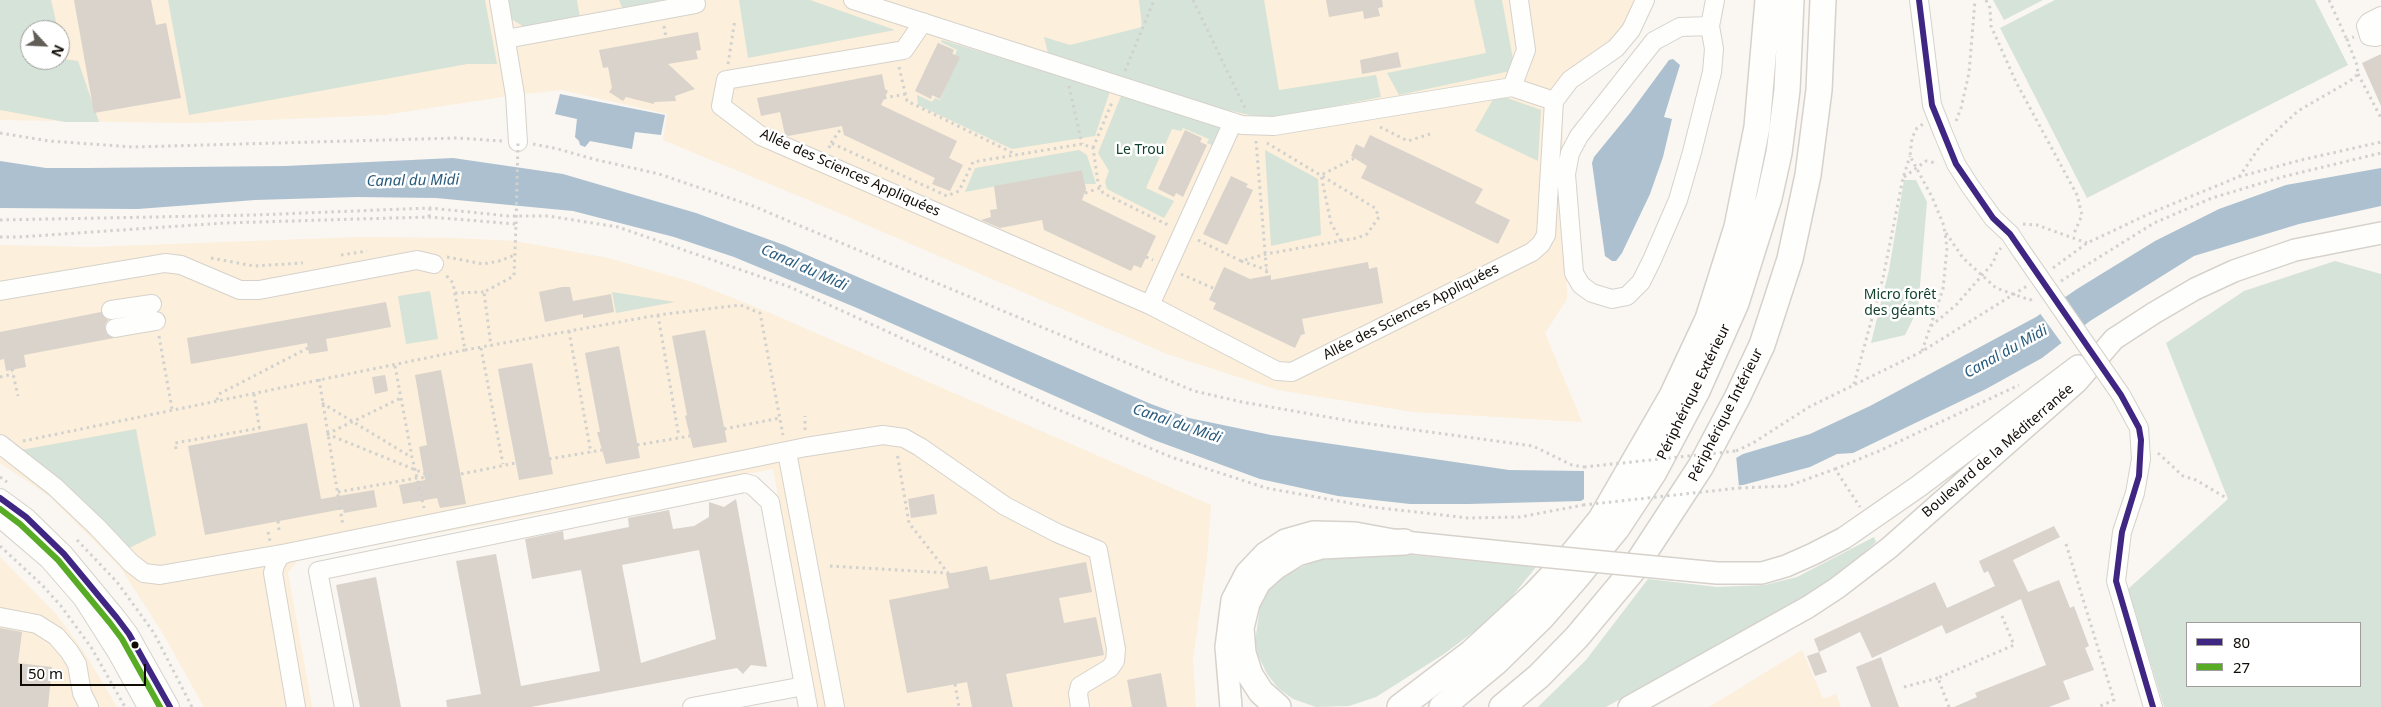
<!DOCTYPE html>
<meta charset="utf-8">
<style>
body{margin:0}
#map{position:relative;width:2381px;height:707px;overflow:hidden;background:#faf6f1;font-family:"Noto Sans",sans-serif}
canvas{display:block}
.legend{position:absolute;left:2186px;top:622px;width:175px;height:65px;box-sizing:border-box;background:#fff;border:1px solid #9f9d9b;margin:0;padding:6px 9px;list-style:none;font-size:15px;color:#100b04}
.legend li{display:flex;align-items:center;gap:10px;height:25px}
.legend b{width:25px;border:1px solid #9f9d9b}
.north{position:absolute;left:20px;top:20px;width:50px;height:50px;box-sizing:border-box;background:#fff;border:1px solid #9f9d9b;border-radius:50%;rotate:115deg;font-size:14px;font-weight:700;line-height:20px;text-align:center;color:#100b04}
.north::after{content:'';display:block;margin:auto;width:18px;height:22px;background:#625d57;clip-path:polygon(50% 0,100% 100%,50% 72%,0 100%)}
.scale{position:absolute;left:20px;top:664px;width:126px;height:22px;box-sizing:border-box;border:2px solid #100b04;border-top:0;padding-left:6px;font-size:15px;line-height:18px;white-space:nowrap;color:#100b04;-webkit-text-stroke:4px #fff;paint-order:stroke}
</style>
<div id="map">
<canvas width="2381" height="707"></canvas>
<ul class="legend">
<li><b style="height:6px;background:#3f2682"></b>80</li>
<li><b style="height:6px;background:#58ac25"></b>27</li>
</ul>
<div class="north">N</div>
<div class="scale">50 m</div>
</div>
<script>
const g = document.querySelector('canvas').getContext('2d');
g.lineJoin = 'round';
function fill(path, color) {
  g.fillStyle = color;
  g.fill(path, 'evenodd');
}
function toPath(rows) {
  const path = new Path2D();
  for (const r of rows) {
    path.moveTo(r[0], r[1]);
    for (let i = 2; i < r.length; i += 2) path.lineTo(r[i], r[i + 1]);
  }
  return path;
}
function stroke(path, color, width, dash) {
  g.strokeStyle = color;
  g.lineWidth = width;
  g.lineCap = dash ? 'butt' : 'round';
  g.setLineDash(dash || []);
  g.stroke(path);
}
function label(font, color, halo, rows, align = 'center') {
  g.font = font + ' "Noto Sans",sans-serif';
  g.lineWidth = 5;
  g.setLineDash([]);
  g.textBaseline = 'middle';
  g.strokeStyle = halo;
  g.fillStyle = color;
  for (const [text, x, y, turn = 0] of rows) {
    g.save();
    g.translate(x, y);
    g.rotate((+turn || 0) * Math.PI / 180);
    g.textAlign = isNaN(turn) ? turn : align;
    if (halo) g.strokeText(text, 0, 0);
    g.fillText(text, 0, 0);
    g.restore();
  }
}
const built = toPath([
 [0,0,1654,0,1641,31,1619,58,1581,82,1562,107,1567,299,1545,333,1582,422,1413,412,1278,390,1167,354,806,199,663,140,667,114,562,90,515,95,384,115,190,123,0,120],
 [30,30,60,30,60,60,30,60],
 [360,237,453,238,515,241,608,258,695,283,770,313,1211,505,1207,558,1193,660,1196,707,818,707,773,469,298,560,288,573,312,707,204,707,162,632,120,567,49,496,0,463,0,245,92,247],
 [0,557,56,614,84,652,117,707,0,707],
 [1802,650,1823,699,1836,694,1841,707,1709,707]
]);
const green = toPath([
 [0,0,51,0,58,30,30,30,30,60,60,60,60,41,64,59,78,61,99,122,65,122,0,110],
 [168,0,485,0,497,64,467,64,189,115],
 [505,0,577,0,580,18,526,28,508,17],
 [619,0,682,0,628,9,622,7],
 [739,0,810,0,895,30,748,58],
 [1139,0,1264,0,1279,90,1376,75,1381,97,1286,116,1263,118,1210,106,1048,53,1044,37,1070,45,1142,27],
 [1474,0,1502,0,1515,70,1399,95,1387,73,1486,53],
 [1993,0,2043,0,2004,20],
 [2055,0,2315,0,2348,65,2087,198,2000,28],
 [942,40,1110,91,1095,136,1012,149,918,105,917,95,932,102,935,98,940,100,947,84,924,72,938,43,954,50,952,53,955,55,957,50,941,42],
 [1496,94,1541,110,1538,161,1475,131],
 [1121,96,1222,128,1214,146,1207,143,1209,139,1183,128,1181,131,1172,129,1146,188,1174,201,1164,218,1107,189,1105,182,1109,171,1098,153],
 [1079,150,1087,155,1096,184,1085,184,1082,170,965,192,975,168],
 [1265,150,1318,179,1321,235,1271,246],
 [1904,180,1916,180,1927,202,1918,309,1905,335,1871,343,1889,270],
 [2335,261,2381,274,2381,707,2164,707,2128,589,2228,499,2166,343,2244,291],
 [2187,623,2360,623,2360,686,2187,686],
 [430,291,438,339,406,344,398,296],
 [612,292,675,302,616,313],
 [136,429,156,535,129,548,21,450],
 [1874,537,1876,542,1850,566,1816,590,1606,707,1538,707,1586,660,1648,579,1717,587,1765,585,1797,577],
 [1401,554,1536,567,1506,604,1480,627,1444,654,1376,697,1349,706,1316,707,1293,699,1278,688,1267,674,1258,655,1255,642,1260,607,1270,588,1284,575,1317,560]
]);
const water = toPath([
 [1673,59,1680,65,1664,117,1672,119,1663,157,1650,194,1622,253,1616,261,1612,261,1605,256,1592,163,1594,157,1630,113,1669,60],
 [560,94,665,115,661,135,635,132,632,149,590,141,585,147,580,145,579,141,575,137,577,119,555,114],
 [453,158,563,174,696,213,784,245,1151,404,1189,418,1271,435,1509,470,1584,471,1736,458,1743,454,1810,434,1870,406,2036,317,2077,289,2155,241,2219,209,2286,185,2381,168,2381,206,2299,224,2194,256,2090,321,2042,358,1986,389,1853,453,1837,454,1810,467,1743,485,1584,499,1581,501,1468,504,1410,504,1338,496,1260,479,1154,440,857,308,734,257,674,237,573,211,436,198,357,197,255,200,138,209,0,208,0,161,46,168,87,168,286,166]
]);
const pier = toPath([
 [2061,297,2084,329,2063,345,2039,312],
 [1736,455,1739,487,1584,502,1584,469]
]);
const building = toPath([
 [74,0,151,0,156,25,166,23,181,98,94,113],
 [1326,0,1382,0,1383,7,1378,8,1380,16,1364,19,1363,11,1329,17],
 [698,32,701,50,696,51,698,59,668,64,695,89,675,96,676,101,654,102,654,104,626,97,623,101,609,92,612,88,608,67,603,68,599,50],
 [938,43,954,50,952,54,960,57,940,99,932,95,931,99,915,91],
 [1398,52,1401,67,1362,74,1360,60],
 [2381,54,2381,106,2362,63],
 [882,74,885,89,888,91,881,105,957,141,949,158,963,165,950,191,932,184,935,178,844,135,842,126,788,136,785,135,780,112,761,116,757,98],
 [1185,130,1202,138,1200,142,1207,145,1183,197,1176,193,1174,197,1158,189],
 [1370,135,1483,189,1475,203,1510,220,1498,244,1361,178,1367,166,1351,156,1356,144,1364,148],
 [1082,170,1086,189,1082,200,1156,236,1141,268,1134,265,1131,271,1044,230,1042,220,1000,228,981,220,991,217,990,210,997,209,994,186],
 [1231,176,1248,184,1246,187,1253,190,1227,245,1203,234],
 [1368,262,1369,269,1377,267,1383,303,1302,319,1305,334,1301,335,1295,348,1213,309,1216,303,1209,300,1224,267,1250,279,1271,275,1271,280],
 [562,287,570,287,573,301,611,294,614,312,583,318,583,314,545,322,539,292],
 [386,302,391,327,326,339,328,351,309,354,307,343,191,364,187,338],
 [101,312,108,320,105,325,107,334,114,338,24,355,26,367,6,371,4,359,0,360,0,332],
 [705,330,727,442,693,448,685,416,687,415,672,336],
 [619,346,640,458,606,464,597,432,600,432,585,353],
 [532,363,553,474,519,480,498,369],
 [441,370,466,504,440,508,437,498,403,504,399,485,425,480,419,447,427,445,415,375],
 [385,375,388,391,375,394,372,377],
 [307,423,321,499,374,490,377,507,344,513,343,509,205,535,188,446],
 [934,494,937,514,911,518,908,499],
 [736,499,767,667,751,665,743,674,737,668,531,707,447,707,446,700,481,694,456,561,496,554,521,686,600,671,581,570,532,579,525,539,563,531,564,540,629,527,628,518,669,510,673,529,694,526,709,517,709,502,724,507],
 [699,550,716,639,641,663,622,565],
 [2054,526,2060,537,2013,560,2028,592,2059,580,2070,608,2074,606,2089,646,2085,648,2094,670,2063,681,2070,699,2049,707,1954,707,1977,697,1975,693,2046,665,2021,599,1946,634,1942,625,1872,658,1860,632,1819,652,1814,639,1935,582,1947,608,1995,586,1988,571,1984,573,1979,561],
 [1086,562,1092,592,1059,598,1064,623,1096,617,1104,655,1006,674,1013,707,972,707,967,682,907,693,889,600,949,588,946,574,958,572,987,566,990,580],
 [376,577,401,707,360,707,336,585],
 [0,628,22,632,18,663,52,667,48,707,0,707],
 [1819,652,1827,672,1815,676,1807,656],
 [1881,657,1899,707,1871,707,1856,667],
 [1161,673,1167,707,1132,707,1127,680]
]);
const path = toPath([
 [1193,0,1245,108],
 [1986,0,1990,8,1991,26,2016,82,2077,195,2082,215,2073,236],
 [2329,0,2347,40],
 [664,26,666,38],
 [728,64,735,19],
 [899,67,907,101,1017,155],
 [1125,71,1154,0],
 [2358,74,2381,118],
 [1069,86,1082,144],
 [884,98,906,94],
 [1956,121,1961,108,1969,73,1975,0],
 [1380,127,1408,141,1430,134],
 [0,133,49,141,133,147,457,138,502,141],
 [1256,141,1267,276],
 [831,143,840,130],
 [533,144,558,149,593,159,659,174,753,206,1194,391,1242,402,1356,422,1533,446,1572,465,1584,467],
 [829,148,831,143,947,196,959,191,973,162,1082,144,1093,148,1098,182,1103,193,1170,226],
 [1093,148,1113,100],
 [1904,177,1926,161,1936,163],
 [2239,177,2261,145,2298,111,2350,81,2358,74,2357,65,2347,40,2354,37],
 [1085,193,1100,188],
 [429,217,430,208],
 [0,220,254,215,430,208,508,216,548,216,618,227,790,287,1052,407,1171,457,1266,488,1372,507,1468,518,1520,517,1583,505],
 [2023,224,2037,225,2087,243],
 [1946,233,1963,258,1996,288,2030,300,2035,297],
 [0,237,19,237,224,223,357,219,429,217,516,224,514,276,484,292,491,346],
 [1198,240,1241,261,1266,254,1357,238,1367,234,1379,217,1375,208,1267,143],
 [1341,241,1331,223,1321,175,1355,158],
 [341,255,367,251],
 [447,257,483,264,499,261,515,255],
 [1146,257,1153,260],
 [211,258,254,266,303,263],
 [1241,261,1267,270],
 [2053,268,2087,243,2153,212,2238,177,2301,160,2381,142],
 [1181,274,1215,289],
 [2061,281,2154,223,2212,198,2282,177,2381,153],
 [455,293,484,292],
 [658,315,679,437],
 [1931,326,1956,305,1993,263,1997,252,2001,248],
 [569,331,591,453],
 [159,336,172,409],
 [481,348,503,464],
 [465,350,658,315,740,305,760,313,783,435],
 [1922,351,1943,289,1947,248,1944,226,1932,197,1910,156,1912,138,1917,128,1923,124],
 [395,366,412,457,424,508],
 [12,369,18,396],
 [0,377,13,374],
 [319,379,343,526],
 [1854,384,1883,278,1903,178,1910,156],
 [254,394,260,432],
 [217,400,219,394,308,348],
 [322,403,411,457],
 [724,429,780,418],
 [805,430,805,416],
 [327,434,401,398],
 [23,441,465,350,453,283,445,274],
 [637,445,690,436],
 [176,449,175,443,260,428],
 [1736,451,1753,443,1809,407,1921,352,2027,286],
 [2158,453,2183,476,2196,480,2228,499],
 [549,459,602,450],
 [1835,469,1879,451,2019,385],
 [461,474,516,463],
 [0,477,7,482],
 [1739,488,1788,486,1835,469,1860,507],
 [338,492,417,478,433,477],
 [278,521,279,530],
 [268,532,270,541],
 [77,540,117,582,154,633,192,707],
 [2066,544,2114,700,2098,707],
 [0,546,42,585,61,606,91,647,125,707],
 [830,566,948,573,909,523,897,453],
 [955,684,959,707],
 [1904,687,1938,678],
 [1949,707,1938,678,2014,645,2002,616]
]);
const minor = toPath([
 [499,0,515,95,518,142],
 [853,0,1242,125,1274,126,1512,87,1554,101],
 [1919,0,1932,105,1943,133,1956,164,1970,186,1993,218,2010,234,2022,252],
 [2381,16,2369,22,2366,26,2369,36,2376,37,2381,35],
 [923,22,904,50,726,80,721,106,761,136,1150,305,1277,371,1292,372,1532,252,1541,244,1546,235,1554,101,1570,80,1616,48,1631,30,1645,0],
 [1710,26,1680,27,1654,41,1579,136,1570,153,1566,174,1574,273,1581,285,1592,293,1612,299,1627,296,1641,282,1652,260,1678,200,1692,152,1712,72,1714,49,1710,26,1715,0],
 [506,39,696,4],
 [1512,87,1526,50,1519,0],
 [0,291,165,263,181,265,240,290,259,290,417,260,434,264],
 [1150,305,1233,122],
 [111,310,152,304],
 [115,328,156,321],
 [2121,395,2139,428,2141,459,2135,493,2122,532,2116,581,2153,707],
 [0,444,55,487,97,527,131,563,144,573,160,575,287,553],
 [787,452,835,707],
 [0,498,26,517,64,554,117,618,129,634,170,707],
 [0,518,49,560,82,598,117,653,147,707],
 [0,617,37,624,56,636,69,651,77,664,82,693,89,707],
 [296,707,273,573,275,565,280,556,287,553,806,447,883,435,904,438,920,447,1005,506,1057,533,1098,550,1116,649,1115,661,1110,668,1080,686,1078,694,1080,707],
 [344,707,318,571,745,483,752,485,770,502,808,707],
 [692,707,804,686]
]);
const major = toPath([
 [1675,569,1717,573,1762,573,1786,566,1813,554,1844,538,1919,486,2078,366],
 [1231,707,1226,647,1232,600,1246,573,1265,553,1285,540,1313,532,1355,533,1404,542,1531,555],
 [1629,707,1808,607,1837,588,1889,548,2077,382,2114,339,2154,313,2195,289,2234,271,2295,250,2381,233]
]);
const highway = toPath([
 [1278,707,1261,692,1250,675,1243,653,1241,628,1247,603,1258,582,1276,566,1297,553,1321,546,1404,542],
 [1400,707,1471,653,1534,595,1571,556,1601,519,1672,396,1708,319,1737,227,1757,127,1768,0],
 [1442,707,1495,663,1542,617,1576,578,1617,528,1654,472,1697,391,1736,303,1769,198,1779,153,1787,90,1791,0],
 [1502,707,1539,676,1577,637,1633,570,1701,466,1737,398,1762,345,1790,259,1808,175,1819,90,1823,0]
]);
const pathBridge = toPath([
 [516,224,518,142],
 [327,434,433,477],
 [1584,467,1736,451],
 [1583,505,1739,488]
]);
const minorBridge = toPath([
 [2022,252,2121,395]
]);
const majorBridge = toPath([
 [1531,555,1675,569]
]);
const bus1 = toPath([
 [1919,0,1932,105,1956,164,1993,218,2010,234,2121,395,2139,428,2141,440,2139,476,2122,532,2116,581,2153,707],
 [0,498,26,517,64,554,117,618,129,634,170,707]
]);
const bus2 = toPath([
 [0,509,20,524,58,560,110,623,122,639,160,707]
]);
const markers = [
 [135,645,4.5,"#100b04"]
];
const parkNames = [
 ["Le Trou",1140,150],
 ["Micro forêt",1900,295],
 ["des géants",1900,311]
];
const streetNames = [
 ["Allée des Sciences Appliquées",850,173,24],
 ["Allée des Sciences Appliquées",1411,312,-27],
 ["Périphérique Extérieur",1694,392,-64],
 ["Périphérique Intérieur",1726,415,-63],
 ["Boulevard de la Méditerranée",1998,451,-41]
];
const waterNames = [
 ["Canal du Midi",413,181,-1],
 ["Canal du Midi",804,268,24],
 ["Canal du Midi",2006,352,-29],
 ["Canal du Midi",1177,424,19]
];
fill(built, '#fcefdb');
fill(green, '#d5e3d8');
fill(water, '#acc0cf');
fill(pier, '#faf6f1');
fill(building, '#d9d3cc');
stroke(minor, '#d6d2cb', 20);
stroke(major, '#d6d2cb', 24);
stroke(highway, '#d6d2cb', 28);
stroke(path, '#d1d1cf', 3, [2.5, 4]);
stroke(minor, '#fefefd', 18);
stroke(major, '#fefefd', 21);
stroke(highway, '#fefefd', 25);
stroke(minorBridge, '#d6d2cb', 20, []);
stroke(majorBridge, '#d6d2cb', 24, []);
stroke(pathBridge, '#d1d1cf', 3, [2.5, 4]);
stroke(minorBridge, '#fefefd', 18);
stroke(majorBridge, '#fefefd', 21);
stroke(bus1, '#3f2682', 6);
stroke(bus2, '#58ac25', 6);
for (const [x, y, r, color] of markers) {
  const dot = new Path2D();
  dot.arc(x, y, r, 0, 2 * Math.PI);
  g.fillStyle = color;
  g.fill(dot);
  stroke(dot, '#fff', 2);
}
label('14px', '#12422f', '#fff', parkNames);
label('14px', '#100b04', '#fff', streetNames);
label('italic 15px', '#295b7d', '#fff', waterNames);
</script>
